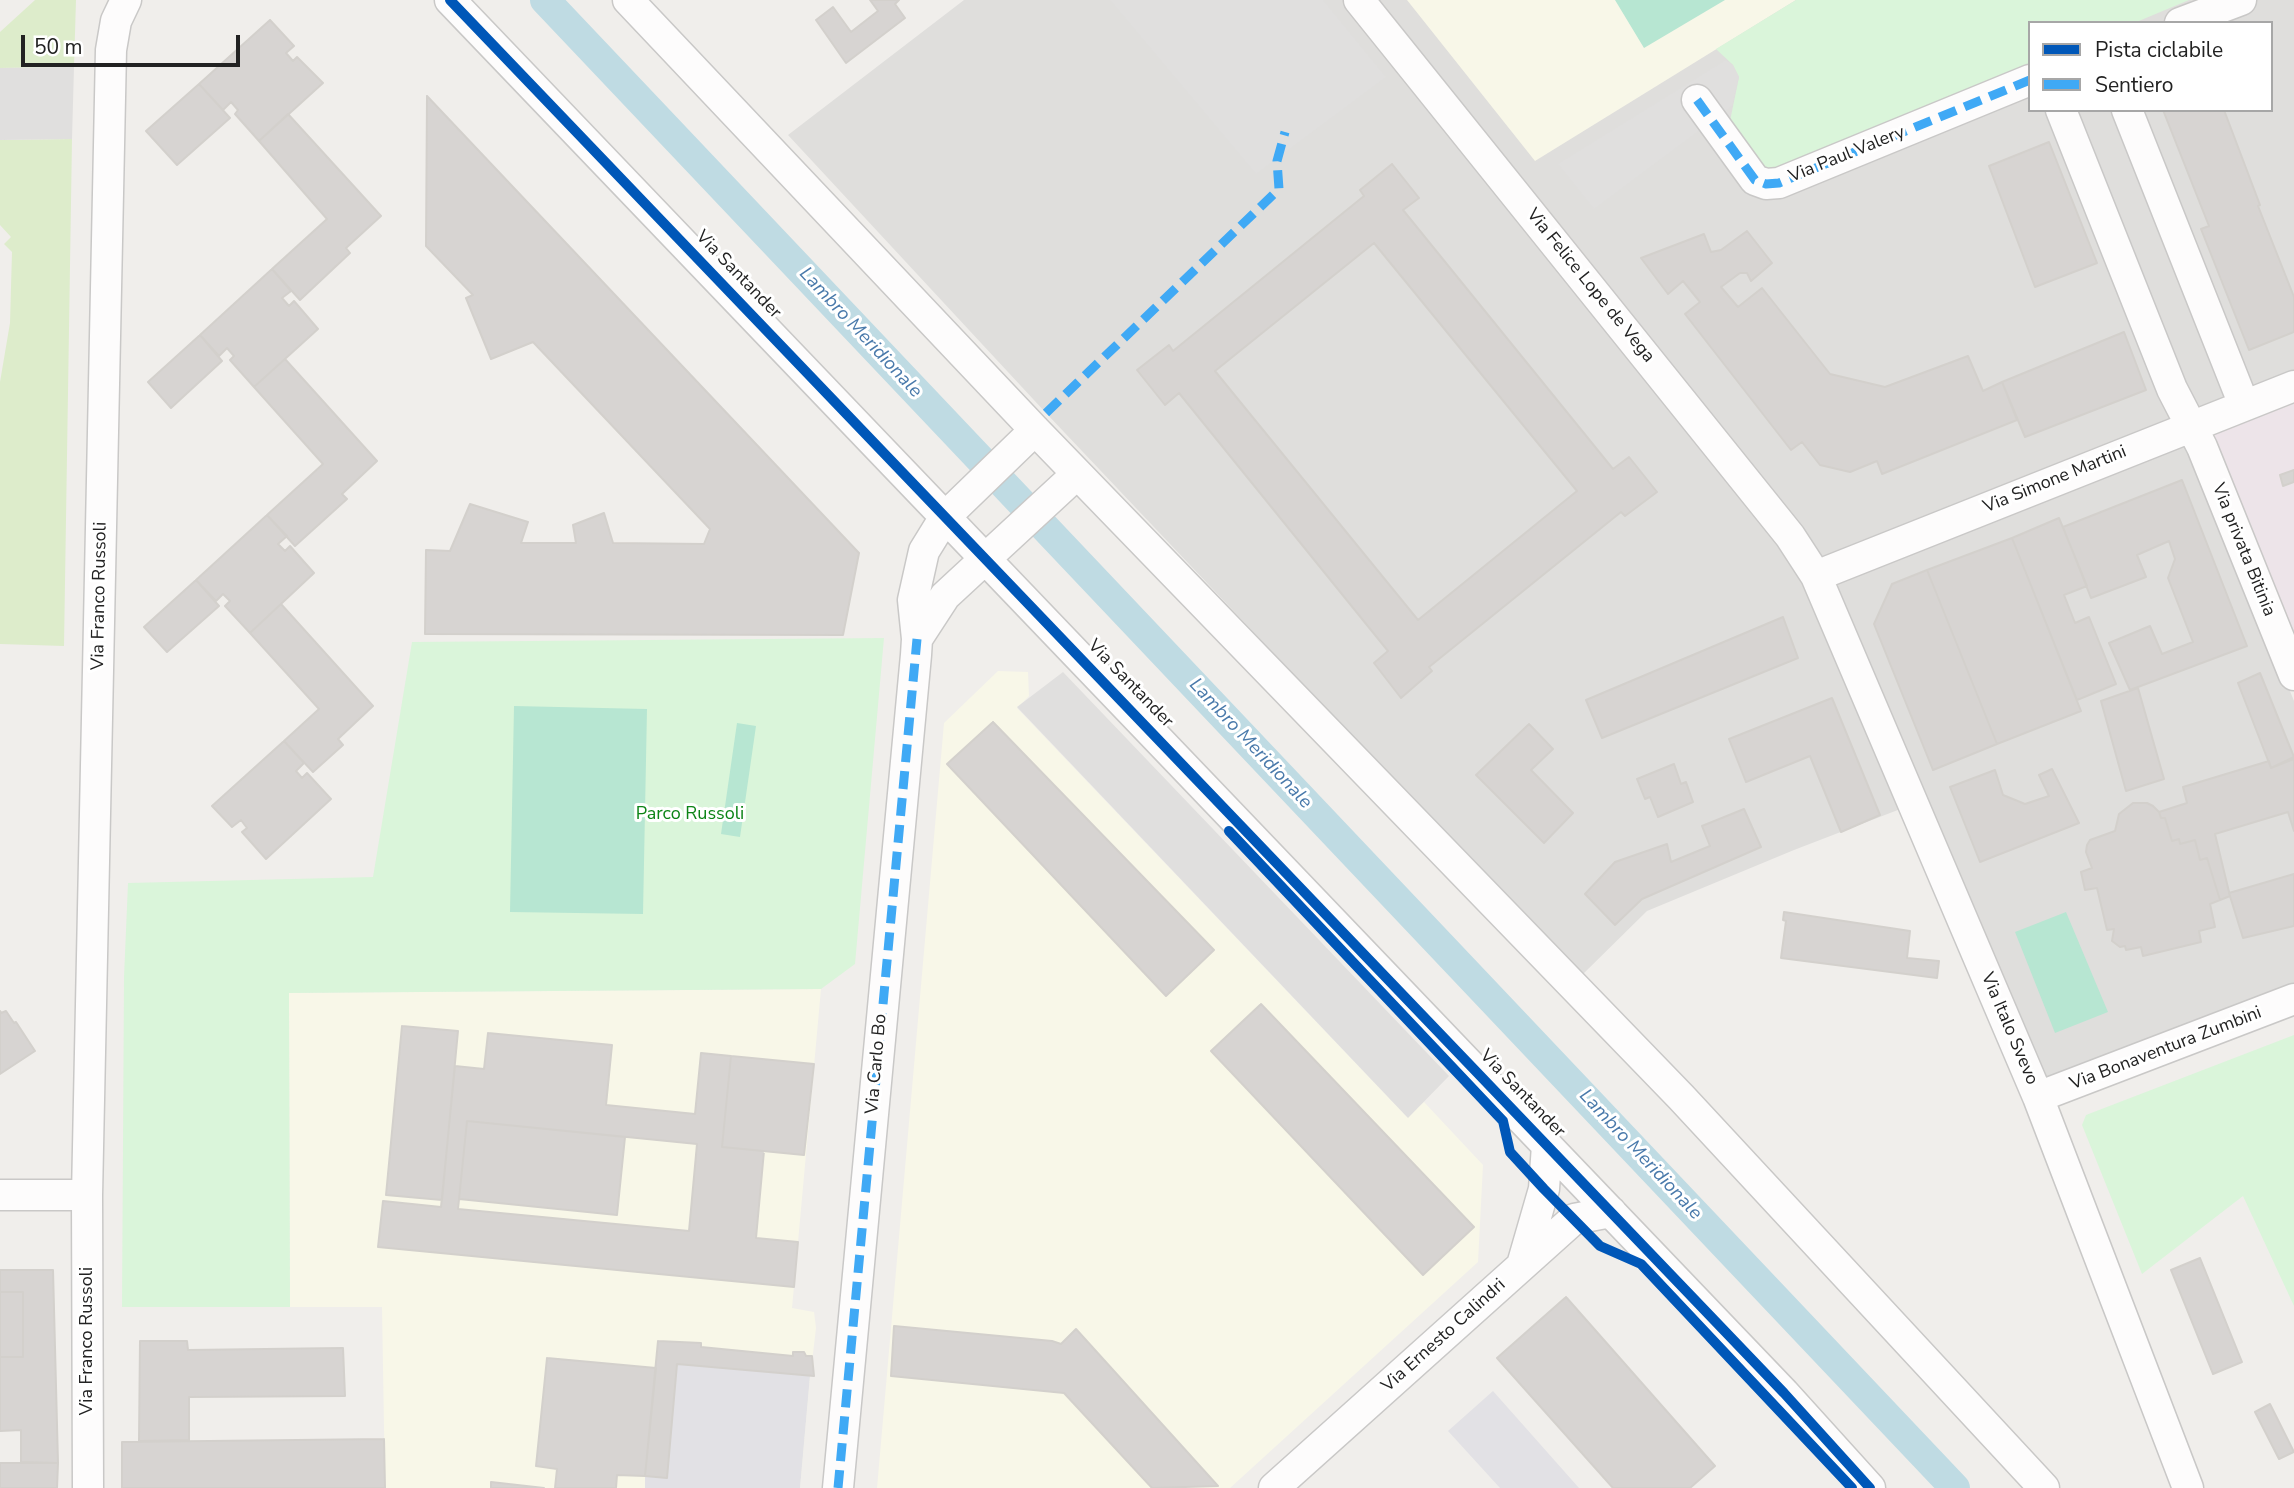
<!DOCTYPE html>
<style>
body{margin:0}
#map{position:relative;width:2294px;height:1488px;overflow:hidden;background:#f0eeeb;font-family:"Nunito Sans",sans-serif}
canvas{display:block}
.legend{position:absolute;left:2028px;top:21px;width:245px;height:91px;box-sizing:border-box;background:#fff;border:2px solid #a7a7a7;margin:0;padding:9px 12px;list-style:none;font-size:21px;color:#222}
.legend li{display:flex;align-items:center;gap:14px;height:35px}
.legend b{width:35px;border:2px solid #a7a7a7}
.scale{position:absolute;left:21px;top:35px;width:219px;height:32px;box-sizing:border-box;border:4px solid #222;border-top:0;padding-left:9px;font-size:21px;line-height:24px;white-space:nowrap;color:#222;-webkit-text-stroke:5px #fff;paint-order:stroke}
</style>
<div id="map">
<canvas width="2294" height="1488"></canvas>
<ul class="legend">
<li><b style="height:9px;background:#0057b8"></b>Pista ciclabile</li>
<li><b style="height:9px;background:#3fa9f5"></b>Sentiero</li>
</ul>
<div class="scale">50 m</div>
</div>
<script>
const g = document.querySelector('canvas').getContext('2d');
g.lineJoin = 'round';
function fill(path, color) {
  g.fillStyle = color;
  g.fill(path, 'evenodd');
}
function toPath(rows) {
  const path = new Path2D();
  for (const r of rows) {
    path.moveTo(r[0], r[1]);
    for (let i = 2; i < r.length; i += 2) path.lineTo(r[i], r[i + 1]);
  }
  return path;
}
function stroke(path, color, width, dash) {
  g.strokeStyle = color;
  g.lineWidth = width;
  g.lineCap = dash ? 'butt' : 'round';
  g.setLineDash(dash || []);
  g.stroke(path);
}
function label(font, color, halo, rows, align = 'center') {
  g.font = font + ' "Nunito Sans",sans-serif';
  g.lineWidth = 6;
  g.setLineDash([]);
  g.textBaseline = 'middle';
  g.strokeStyle = halo;
  g.fillStyle = color;
  for (const [text, x, y, turn = 0] of rows) {
    g.save();
    g.translate(x, y);
    g.rotate((+turn || 0) * Math.PI / 180);
    g.textAlign = isNaN(turn) ? turn : align;
    if (halo) g.strokeText(text, 0, 0);
    g.fillText(text, 0, 0);
    g.restore();
  }
}
const residential = toPath([
 [964,0,2294,0,2294,372,2180,418,2294,701,2294,1016,2033,1114,1903,808,1794,850,1647,911,1580,977,1046,413,788,135],
 [2030,23,2271,23,2271,110,2030,110]
]);
const industrial = toPath([
 [2294,397,2294,642,2210,428]
]);
const education = toPath([
 [1407,0,1796,0,1535,161],
 [998,671,1028,672,1029,696,1017,708,1407,1117,1424,1102,1483,1165,1478,1262,1230,1488,877,1488,944,723],
 [821,989,792,1308,814,1312,816,1328,812,1362,814,1365,814,1376,810,1376,800,1488,385,1488,382,1307,290,1307,289,993]
]);
const grass = toPath([
 [35,0,76,0,74,67,0,68,0,32],
 [72,139,64,646,0,644,0,382,10,323,12,252,4,244,11,237,0,225,0,140]
]);
const park = toPath([
 [1796,0,2189,0,2134,23,2030,23,2030,65,1768,173,1730,121,1739,77,1733,65,1716,49],
 [884,638,855,964,821,989,289,993,290,1307,122,1307,124,977,128,883,373,877,412,642],
 [2294,1035,2294,1306,2243,1196,2142,1274,2082,1125,2086,1115]
]);
const pitch = toPath([
 [1615,0,1725,0,1644,48],
 [514,706,647,709,643,914,510,912],
 [737,723,756,726,740,837,721,834],
 [2066,912,2108,1012,2055,1033,2015,932]
]);
const parking = toPath([
 [1110,0,1323,0,1386,77,1256,174],
 [1726,60,1733,65,1739,77,1732,106,1594,209,1558,164],
 [74,67,72,139,0,140,0,68],
 [1063,672,1449,1076,1408,1118,1017,707]
]);
const plaza = toPath([
 [677,1364,810,1376,800,1488,645,1488,645,1476,666,1477],
 [1493,1391,1579,1488,1500,1488,1448,1431]
]);
const canal = toPath([
 [545,0,1955,1488]
]);
const building = toPath([
 [870,0,899,0,895,4,905,18,846,63,816,20,833,7,851,32,878,11,870,0],
 [270,20,294,46,286,53,293,61,297,57,323,83,259,141,235,114,238,110,231,102,223,110,199,84,270,20],
 [199,84,230,118,177,165,146,131,199,84],
 [427,96,859,553,843,635,425,634,426,550,450,551,470,504,528,522,521,543,576,543,573,525,604,513,613,543,704,544,710,529,533,342,491,359,466,298,473,295,426,246,427,96],
 [2163,110,2224,110,2260,205,2258,206,2294,297,2294,332,2249,350,2201,229,2209,226,2163,110],
 [288,114,381,216,346,248,350,253,300,300,272,269,327,219,259,141,288,114],
 [2049,142,2097,263,2035,287,1989,166,2049,142],
 [1392,164,1419,198,1403,210,1613,469,1629,457,1657,492,1625,516,1621,512,1429,667,1432,671,1401,698,1374,663,1388,651,1179,393,1165,405,1137,370,1169,345,1173,351,1364,196,1360,190,1392,164],
 [1374,243,1577,491,1418,620,1215,371,1374,243],
 [1747,231,1772,263,1751,281,1747,273,1740,273,1721,287,1738,307,1762,288,1830,374,1885,387,1968,356,1983,391,2002,382,2017,420,1882,474,1877,461,1850,472,1820,465,1802,442,1791,450,1685,314,1700,302,1683,281,1668,294,1641,258,1704,234,1711,252,1721,250,1747,231],
 [272,269,291,291,282,298,289,306,294,301,318,329,254,387,230,360,234,356,227,348,219,356,200,335,272,269],
 [2124,332,2146,390,2025,437,2002,382,2124,332],
 [200,335,222,361,171,408,148,382,200,335],
 [285,359,377,461,342,494,347,499,295,546,267,515,323,464,254,387,285,359],
 [2294,470,2294,482,2283,486,2280,475,2294,470],
 [2182,480,2247,646,2130,690,2109,643,2150,626,2162,654,2193,642,2168,578,2175,559,2169,541,2137,555,2146,577,2091,598,2063,527,2182,480],
 [267,515,287,536,278,544,285,551,290,546,314,573,250,633,225,606,230,601,223,594,216,601,196,580,267,515],
 [2059,518,2087,586,2064,595,2075,623,2089,617,2116,684,2077,700,2012,538,2059,518],
 [2012,538,2081,711,1997,744,1927,570,2012,538],
 [1927,570,1997,744,1933,770,1874,624,1892,584,1927,570],
 [196,580,219,606,167,652,144,627,196,580],
 [281,604,373,706,338,739,343,745,313,772,284,741,319,709,250,633,281,604],
 [1783,617,1798,658,1602,738,1586,700,1783,617],
 [2260,673,2294,757,2271,768,2238,683,2260,673],
 [2138,688,2164,779,2126,791,2101,701,2138,688],
 [1832,698,1880,815,1841,832,1810,756,1746,782,1729,739,1832,698],
 [993,722,1214,950,1166,996,947,764,993,722],
 [1529,724,1553,749,1531,770,1573,813,1544,843,1476,775,1529,724],
 [284,741,304,763,296,771,302,778,307,773,331,799,266,859,242,832,247,828,241,820,232,827,212,806,284,741],
 [2294,759,2294,831,2288,812,2215,834,2230,896,2220,900,2207,858,2200,860,2195,840,2180,844,2179,839,2172,841,2165,818,2161,818,2159,812,2187,803,2183,787,2269,761,2271,768,2294,759],
 [1674,764,1681,784,1686,782,1693,802,1658,817,1650,797,1645,799,1637,779,1674,764],
 [2052,769,2079,823,1980,862,1950,787,1995,770,2003,795,2025,804,2049,796,2039,775,2052,769],
 [2133,803,2147,803,2153,806,2159,812,2161,818,2165,818,2172,841,2179,839,2180,844,2195,840,2200,860,2207,858,2220,900,2210,904,2215,927,2199,931,2201,942,2143,956,2141,947,2126,950,2125,946,2120,947,2112,941,2114,929,2107,930,2097,888,2085,890,2081,872,2092,868,2086,852,2087,845,2090,840,2115,831,2119,814,2133,803],
 [1744,809,1761,847,1642,899,1615,925,1585,894,1615,862,1667,844,1671,862,1710,846,1702,826,1744,809],
 [2294,874,2294,926,2243,938,2229,893,2294,874],
 [1784,912,1910,931,1907,958,1939,961,1937,978,1781,958,1786,921,1783,920,1784,912],
 [1261,1004,1474,1227,1423,1275,1211,1051,1261,1004],
 [0,1011,1,1013,6,1011,14,1023,16,1022,35,1051,0,1074,0,1011],
 [402,1026,458,1031,442,1200,386,1195,402,1026],
 [488,1033,612,1045,606,1105,695,1114,701,1053,731,1056,722,1147,764,1151,756,1238,798,1242,794,1287,378,1247,383,1201,441,1207,455,1066,484,1069,488,1033],
 [467,1121,697,1144,689,1231,458,1209,467,1121],
 [731,1056,814,1064,804,1155,722,1147,731,1056],
 [467,1121,625,1137,617,1215,459,1199,467,1121],
 [2200,1258,2242,1362,2213,1374,2171,1270,2200,1258],
 [0,1270,53,1270,58,1463,21,1462,21,1430,0,1431,0,1357,23,1357,23,1292,0,1292,0,1270],
 [0,1292,23,1292,23,1357,0,1357,0,1292],
 [1566,1297,1715,1466,1690,1488,1613,1488,1497,1358,1566,1297],
 [894,1326,1052,1341,1061,1344,1076,1329,1218,1486,1152,1488,1064,1393,891,1376,894,1326],
 [140,1341,187,1341,188,1350,343,1348,345,1396,189,1397,189,1440,139,1441,140,1341],
 [658,1341,701,1343,701,1347,793,1356,793,1352,804,1352,806,1356,812,1356,814,1376,677,1364,667,1478,645,1476,658,1341],
 [547,1358,656,1368,645,1476,617,1475,616,1488,555,1488,557,1469,536,1466,547,1358],
 [2270,1404,2294,1452,2279,1459,2255,1412,2270,1404],
 [384,1439,385,1488,122,1488,122,1442,384,1439],
 [0,1463,58,1463,57,1488,0,1488,0,1463],
 [491,1482,544,1488,491,1488,491,1482]
]);
const minor = toPath([
 [450,0,1784,1393,1870,1488],
 [628,0,1035,430,1681,1097,2044,1488],
 [1359,0,1790,536,1816,576,2038,1097,2188,1488],
 [2180,23,2241,0],
 [1697,100,1755,180,1766,184,1779,183,2030,80],
 [2061,110,2172,389,2202,447,2294,675],
 [2127,110,2244,405],
 [1816,576,2294,386],
 [917,639,945,596,1077,474],
 [2038,1097,2294,999],
 [0,1195,87,1195],
 [1522,1265,1544,1189,1547,1145],
 [88,1488,87,1195,111,50,116,21,126,0],
 [838,1488,916,655,917,639,913,600,924,551,945,517,1035,430],
 [1274,1488,1574,1219,1611,1212]
]);
const quiet = toPath([
 [1697,100,1755,180,1766,184,1779,183,2030,80],
 [1046,413,1279,189,1277,161,1285,132],
 [838,1488,917,639]
]);
const cycleway = toPath([
 [450,0,1784,1393,1870,1488],
 [1229,831,1503,1121,1510,1152,1544,1189,1600,1246,1641,1264,1852,1488]
]);
const streetNames = [
 ["Via Paul Valery",1847,155,-22],
 ["Via Santander",738,275,46],
 ["Via Felice Lope de Vega",1590,286,51],
 ["Via Simone Martini",2055,480,-22],
 ["Via privata Bitinia",2243,550,68],
 ["Via Franco Russoli",100,596,-89],
 ["Via Santander",1130,684,46],
 ["Via Italo Svevo",2009,1029,67],
 ["Via Bonaventura Zumbini",2166,1049,-21],
 ["Via Carlo Bo",877,1064,-85],
 ["Via Santander",1522,1094,46],
 ["Via Ernesto Calindri",1444,1336,-42],
 ["Via Franco Russoli",88,1341,-90]
];
const parkNames = [
 ["Parco Russoli",690,815]
];
const waterNames = [
 ["Lambro Meridionale",860,333,47],
 ["Lambro Meridionale",1250,744,47],
 ["Lambro Meridionale",1640,1155,47]
];
fill(residential, '#dfdedc');
fill(industrial, '#ede4e9');
fill(education, '#f8f7e8');
fill(grass, '#ddeccb');
fill(park, '#daf5da');
fill(pitch, '#b7e6d2');
fill(parking, '#e0dfde');
fill(plaza, '#e2e1e5');
stroke(canal, '#bfdbe3', 30);
fill(building, '#d7d4d2');
stroke(building, '#d3d0cc', 2);
stroke(minor, '#c9c8c7', 33);
stroke(minor, '#fdfcfc', 30);
stroke(quiet, '#3fa9f5', 9, [18, 9]);
stroke(cycleway, '#0057b8', 10);
label('18px', '#222', '#fff', streetNames);
label('18px', '#0c8416', '#fff', parkNames);
label('italic 19px', '#4a7aab', '#fff', waterNames);
</script>
